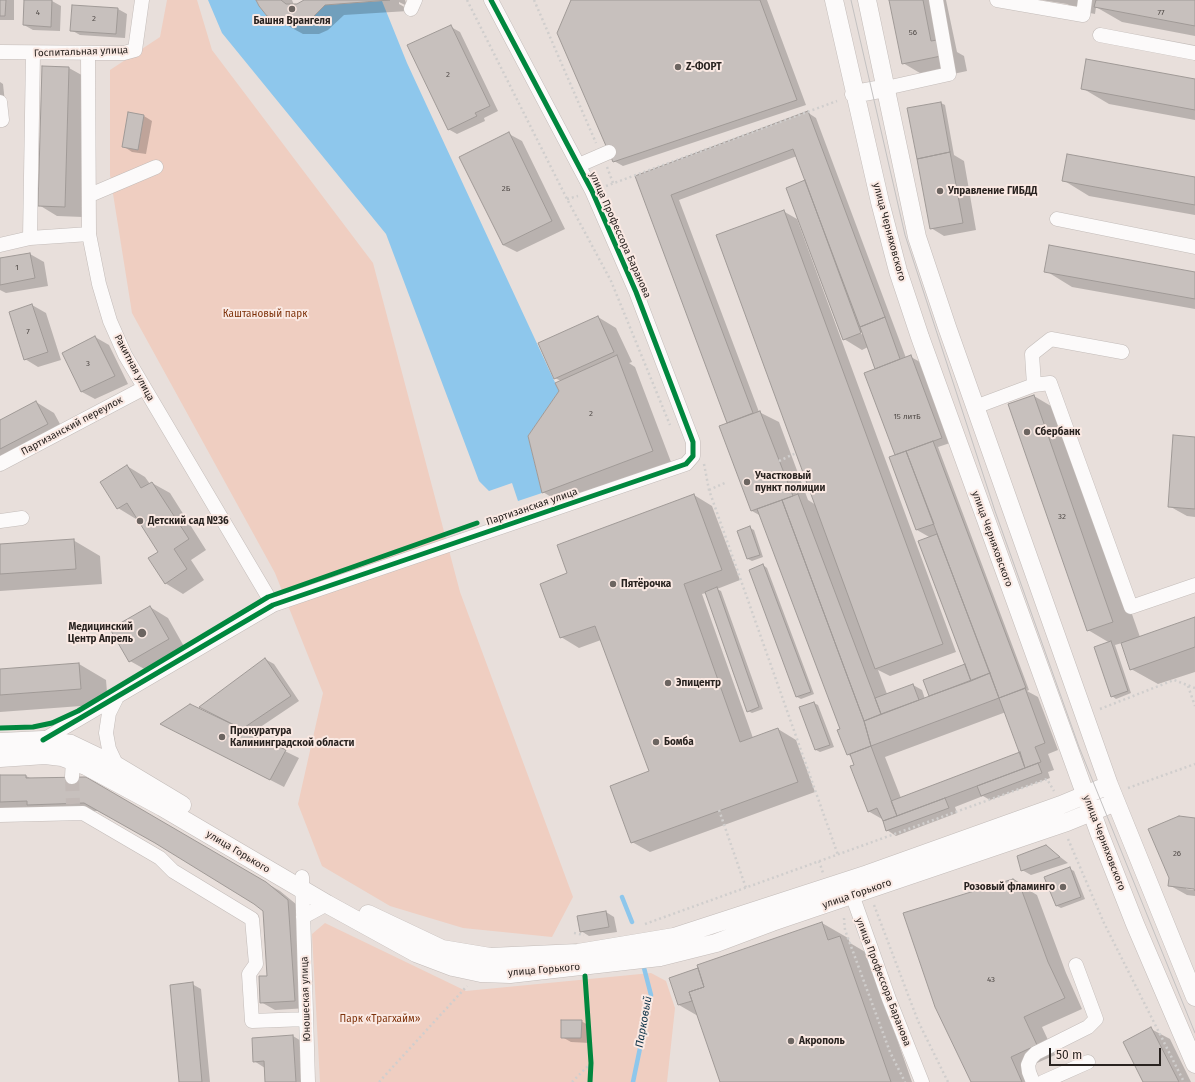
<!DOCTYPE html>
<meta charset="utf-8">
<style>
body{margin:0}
#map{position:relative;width:1195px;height:1082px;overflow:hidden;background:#e8dfdb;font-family:"Fira Sans",sans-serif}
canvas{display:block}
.scale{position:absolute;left:1049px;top:1048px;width:112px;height:18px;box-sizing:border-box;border:2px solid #292320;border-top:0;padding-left:5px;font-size:12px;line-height:14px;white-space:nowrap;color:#292320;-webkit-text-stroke:3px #fae9e3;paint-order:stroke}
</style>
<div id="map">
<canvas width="1195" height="1082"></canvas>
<div class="scale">50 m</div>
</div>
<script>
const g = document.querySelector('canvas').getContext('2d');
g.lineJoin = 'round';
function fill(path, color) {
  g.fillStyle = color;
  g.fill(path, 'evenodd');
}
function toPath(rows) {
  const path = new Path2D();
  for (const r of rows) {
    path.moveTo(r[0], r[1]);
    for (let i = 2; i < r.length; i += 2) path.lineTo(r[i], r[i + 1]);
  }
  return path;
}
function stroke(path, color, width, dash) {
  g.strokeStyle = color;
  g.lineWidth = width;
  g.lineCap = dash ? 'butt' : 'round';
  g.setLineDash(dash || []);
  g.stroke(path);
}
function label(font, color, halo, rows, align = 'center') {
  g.font = font + ' "Fira Sans",sans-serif';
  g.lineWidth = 4;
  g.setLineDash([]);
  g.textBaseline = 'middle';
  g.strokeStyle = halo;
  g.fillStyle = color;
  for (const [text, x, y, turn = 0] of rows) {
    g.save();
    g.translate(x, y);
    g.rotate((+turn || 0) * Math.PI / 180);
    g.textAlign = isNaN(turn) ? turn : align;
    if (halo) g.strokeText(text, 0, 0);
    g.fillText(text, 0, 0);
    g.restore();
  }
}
const green = toPath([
 [167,0,197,0,212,50,373,263,460,592,573,897,552,937,463,928,390,906,322,866,298,804,323,693,275,573,132,313,110,175,110,70,160,37],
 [325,923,466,991,651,973,666,981,675,1008,667,1082,320,1082,312,934]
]);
const water = toPath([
 [208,0,256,0,259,6,267,16,284,24,300,24,310,20,325,5,382,1,407,63,559,391,528,436,542,493,518,501,512,483,489,491,479,481,386,234,222,33]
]);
const shadow = toPath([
 [0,0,14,0,14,20,0,20],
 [25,0,52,1,61,6,60,31,33,30,24,25],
 [257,0,292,0,294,5,297,5,306,0,405,0,407,6,399,2,399,4,408,9,408,11,344,15,328,30,319,34,303,34,268,15],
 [572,0,767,0,806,105,623,166,614,161],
 [890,0,946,0,957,52,964,56,967,71,930,79,903,63],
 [1041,0,1195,0,1195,36,1122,22,1096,7,1095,14,1080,11,1067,4],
 [118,9,127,14,125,38,80,35,71,30],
 [451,27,460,32,498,111,484,118,485,121,457,134,448,129],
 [43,67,69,68,87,78,83,217,57,216,39,205],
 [1195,80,1195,120,1109,104,1082,88],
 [0,82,3,84,7,121,0,121],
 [941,103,945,105,954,155,964,161,976,230,944,236,931,228],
 [807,112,816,118,906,358,911,357,920,362,950,443,938,447,1029,690,1027,691,1038,697,1058,750,1048,754,1054,770,1048,772,1050,778,990,800,983,796,955,807,957,813,896,836,887,830,882,819,868,811,855,765,852,757,847,754,841,730,761,516,752,511,729,423,636,177],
 [797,156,806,181,844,339,862,350,868,347,876,369,896,456,917,530,931,538,966,665,924,681,930,697,925,699,922,690,913,685,887,694,878,670,890,676,956,652,797,219,783,211,816,505,808,500,779,422,759,412,679,200],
 [857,330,863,333,863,335,856,331],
 [1006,712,1021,753,901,798,885,757],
 [144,116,152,121,146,154,132,152,123,146],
 [509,134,522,141,565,229,517,252,503,245],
 [1195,178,1195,215,1089,196,1063,180],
 [30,254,44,262,48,286,6,293,0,290,0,259],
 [1046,271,1195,273,1195,309,1072,287],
 [32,305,46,313,61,360,38,367,25,359],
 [598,317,616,328,632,362,629,363,635,367,671,462,561,503,543,492,561,381,555,378],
 [95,337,109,345,128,384,95,399,82,392],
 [1034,396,1061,412,1140,637,1195,618,1195,672,1158,684,1131,669,1122,643,1115,645,1131,693,1116,699,1112,696,1110,643,1088,630],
 [36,402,54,413,66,435,0,469,0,421],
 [1195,438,1195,517,1187,516,1169,506],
 [127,466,145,477,150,484,152,483,170,493,206,550,191,560,204,580,183,594,165,583,160,552,138,518,136,519,118,508],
 [694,495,712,506,740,580,717,589,721,591,763,709,752,713,748,711,706,593,702,594,753,738,778,729,796,740,815,792,650,852,632,842,650,772,601,640,579,648,561,637,569,574],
 [750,528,754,530,763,557,752,561,748,559,738,531],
 [73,540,100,556,102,584,0,591,0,545],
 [763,565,767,568,814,694,801,699,797,697],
 [150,607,168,618,186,650,148,671,130,661],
 [265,659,274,664,299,701,250,734,299,758,284,787,161,724,216,718],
 [79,664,106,680,108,704,0,712,0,670],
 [814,703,818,705,834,747,820,752,816,750,800,708],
 [0,776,26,776,32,779,86,778,280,891,302,909,308,1008,275,1010,261,1002,268,977,264,911,254,903,160,845,98,811,41,812,0,810],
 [1195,819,1195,888,1186,887,1186,889,1195,890,1195,896,1187,895,1169,885],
 [1046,846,1068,863,1031,875,1022,870],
 [1070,869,1074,871,1085,899,1061,908,1057,906,1046,878],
 [1012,880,1037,895,1066,973,1082,1009,1042,1027,1055,1055,1028,1067,1035,1082,973,1082],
 [606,912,614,917,617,932,589,936,581,931],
 [822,923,848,938,850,943,867,953,912,1082,721,1082,698,1016,679,1005,670,978],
 [192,984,201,989,210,1082,180,1082],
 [581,1021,590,1026,590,1043,571,1042,562,1037],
 [1151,1029,1170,1039,1191,1082,1144,1082],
 [293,1036,311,1047,313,1082,266,1082,265,1068,254,1061]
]);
const stream = toPath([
 [622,897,632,922],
 [633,1082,651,995,643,964]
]);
const building = toPath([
 [0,0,6,0,5,16,0,16,0,0],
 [24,0,52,0,51,27,23,25,24,0],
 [256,0,281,0,286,4,297,4,304,0,390,0,325,5,310,20,300,24,284,24,267,16,259,6,256,0],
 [571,0,760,0,797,100,613,162,557,33,571,0],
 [889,0,923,0,931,41,937,40,941,56,902,64,889,0],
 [1096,0,1195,0,1195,26,1094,7,1096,0],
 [72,5,118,8,116,34,70,31,72,5],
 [451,25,490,106,475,113,477,116,448,130,407,45,451,25],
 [1086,59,1195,79,1195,110,1081,89,1086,59],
 [42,66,69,67,65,207,38,206,42,66],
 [941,102,950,152,917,159,907,108,941,102],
 [808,111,885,317,860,327,793,149,671,195,753,413,727,423,635,176,808,111],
 [128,112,144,115,138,150,122,147,128,112],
 [509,132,552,221,503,245,459,157,509,132],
 [950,152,963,223,930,229,917,159,950,152],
 [1067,154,1195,177,1195,205,1062,181,1067,154],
 [805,180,861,333,843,340,786,188,805,180],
 [784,210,943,644,875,669,716,235,784,210],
 [1049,245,1195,272,1195,299,1044,272,1049,245],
 [30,253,35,278,0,285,0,258,30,253],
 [32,304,48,352,24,360,9,312,32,304],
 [598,316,614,352,554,379,538,343,598,316],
 [885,317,900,359,875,369,860,327,885,317],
 [95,336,115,376,81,392,62,353,95,336],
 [617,355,653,451,542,493,528,436,559,391,555,383,617,355],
 [911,355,942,438,895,455,864,373,911,355],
 [1034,395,1113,622,1087,631,1008,404,1034,395],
 [36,401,48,424,0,449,0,420,36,401],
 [760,411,793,496,751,511,719,426,760,411],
 [1173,435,1195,437,1195,509,1168,507,1173,435],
 [933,441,1026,688,999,698,906,451,933,441],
 [906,451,934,524,916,530,889,457,906,451],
 [127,465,141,488,152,482,189,539,174,549,187,569,165,584,148,558,158,552,127,503,117,509,100,482,127,465],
 [694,494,722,570,684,584,740,742,778,728,798,782,631,843,610,786,649,771,595,626,560,638,540,584,567,573,557,545,694,494],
 [798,494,881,714,864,721,782,500,798,494],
 [782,500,864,721,871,746,847,755,837,730,840,729,757,509,782,500],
 [750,526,760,555,747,559,737,531,750,526],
 [937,534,990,673,971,681,918,541,937,534],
 [74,539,76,569,0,574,0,544,74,539],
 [763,564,811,692,796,697,749,570,763,564],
 [717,587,759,707,747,712,705,592,717,587],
 [150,606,169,639,129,662,110,629,150,606],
 [1195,617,1195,647,1130,670,1121,643,1195,617],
 [1111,641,1128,691,1111,697,1094,647,1111,641],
 [265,658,291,696,242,729,199,707,265,658],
 [79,663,81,689,0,695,0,669,79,663],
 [965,664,971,681,929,696,923,680,965,664],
 [990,673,999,698,871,746,864,721,990,673],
 [913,684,919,700,881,714,875,698,913,684],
 [1025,688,1045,743,1035,747,1041,762,1025,768,999,698,1025,688],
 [814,702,830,745,815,750,799,707,814,702],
 [190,704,286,750,270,780,160,724,190,704],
 [871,746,897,816,883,821,877,808,868,812,850,766,854,765,850,754,871,746],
 [1020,752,1025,768,897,816,891,801,1020,752],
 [1038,763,1042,773,981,796,977,786,1038,763],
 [0,775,26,775,26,778,86,777,266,882,288,900,295,1001,260,1003,259,976,267,976,263,911,254,904,155,843,84,803,27,805,27,801,0,802,0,775],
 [945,798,949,808,886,831,883,821,945,798],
 [1179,816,1195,818,1195,891,1194,889,1168,886,1169,878,1148,829,1179,816],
 [1046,845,1060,857,1021,871,1017,856,1046,845],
 [1070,867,1081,897,1056,906,1044,877,1070,867],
 [1013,879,1019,883,1048,962,1065,998,1024,1017,1037,1045,1011,1057,1022,1082,971,1082,935,1007,903,913,1013,879],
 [606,911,609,927,580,932,577,916,606,911],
 [822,922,828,940,840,936,891,1082,720,1082,689,992,704,987,697,965,822,922],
 [698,968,704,987,689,992,692,1001,678,1005,669,978,698,968],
 [193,982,202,1082,179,1082,170,985,193,982],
 [561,1020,582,1020,581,1038,561,1038,561,1020],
 [1151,1027,1179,1082,1143,1082,1123,1042,1151,1027],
 [293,1035,296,1082,265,1082,264,1061,253,1062,252,1038,293,1035]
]);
const minorTunnel = toPath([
 [72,777,73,804]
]);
const path = toPath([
 [467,0,567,199,611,281,670,425],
 [534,0,596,143],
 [607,167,613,183],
 [606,186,837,101],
 [567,199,578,196],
 [779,461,796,453],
 [704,464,709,490,838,855],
 [709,490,727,482],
 [1188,686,1195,706],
 [1100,709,1174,680,1195,688],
 [1128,788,1195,764],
 [719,810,746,888],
 [1068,839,1104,923,1184,1082],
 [819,861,823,873],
 [874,905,918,1021,948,1082],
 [844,918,845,930,890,1052,905,1082],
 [645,924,1047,779,1054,791],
 [574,933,584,935],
 [379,1082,467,986],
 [572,1082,591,1063]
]);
const minor = toPath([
 [997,0,1083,15,1085,0],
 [411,9,415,0],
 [1100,35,1195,53],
 [0,52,124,53,135,50,142,0],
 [88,53,89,234,99,284,110,321,125,355,273,605],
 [886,88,949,74,936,0],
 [0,102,2,120,0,120],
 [579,165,609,152],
 [90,195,156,167],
 [1057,219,1195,247],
 [30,238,33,53],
 [0,245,30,238,89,234],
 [1034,385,1032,354,1051,339,1122,352],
 [975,407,1034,385,1050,383,1131,607,1195,585],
 [0,464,144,388],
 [0,521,22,518],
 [43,740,273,605,686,464,693,456,693,442,636,292,592,191,491,0],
 [117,766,109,749,106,733,109,713,117,697],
 [72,777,73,760],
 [0,815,83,813,160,858,173,871,252,919,256,964,249,974,252,1021,306,1019],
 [302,877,308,1082],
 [849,886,889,999,922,1082],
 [303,917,327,904],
 [1033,1082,1029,1072,1028,1065,1031,1058,1036,1053,1088,1027,1096,1019,1076,965],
 [1043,1082,1088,1062]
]);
const major = toPath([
 [834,0,880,202,898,271,920,337,1100,835,1135,924,1195,1064],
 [867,0,917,237,947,327,1109,785,1195,997],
 [854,94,886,88],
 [0,742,43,740,71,744,117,766,182,805],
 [0,758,45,755,62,757,86,766,162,807,327,904,416,953,453,967,481,973,510,974,660,957,716,943,772,922,1067,822,1116,802],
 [368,914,442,949,490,957,578,953,674,937,868,874,1061,805,1109,785]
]);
const tram = toPath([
 [851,0,905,235,995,511,1079,747,1195,1033]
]);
const cycleway = toPath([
 [0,728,33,727,52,723,78,711,268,597,477,523],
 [43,740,273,605,686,464,693,456,693,442,636,292,592,191,491,0],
 [585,976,591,1063,590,1082]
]);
const markers = [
 [292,9,4,"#6c6561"],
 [678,67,4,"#6c6561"],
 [940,191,4,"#6c6561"],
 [1027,432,4,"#6c6561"],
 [747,482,4,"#6c6561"],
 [140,521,4,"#6c6561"],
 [613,584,4,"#6c6561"],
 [142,633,5,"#6c6561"],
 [668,683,4,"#6c6561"],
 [222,737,4,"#6c6561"],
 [656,742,4,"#6c6561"],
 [1063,887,4,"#6c6561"],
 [791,1041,4,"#6c6561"]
];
const numberNames = [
 ["4",38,13],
 ["77",1161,13],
 ["2",94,19],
 ["56",913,33],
 ["2",448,75],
 ["2Б",506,189],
 ["1",17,268],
 ["7",28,332],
 ["3",88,364],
 ["2",591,414],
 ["15 литБ",907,417],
 ["32",1062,517],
 ["26",1177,854],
 ["43",991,980]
];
const poiNames = [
 ["Башня Врангеля",292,21,"center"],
 ["Z-ФОРТ",686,67],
 ["Управление ГИБДД",948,191],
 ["Сбербанк",1035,432],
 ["Участковый",755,476],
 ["пункт полиции",755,488],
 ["Детский сад №36",148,521],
 ["Пятёрочка",621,584],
 ["Медицинский",133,627,"right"],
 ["Центр Апрель",133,639,"right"],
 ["Эпицентр",676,683],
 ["Прокуратура",230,731],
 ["Калининградской области",230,743],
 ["Бомба",664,742],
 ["Розовый фламинго",1055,887,"right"],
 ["Акрополь",799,1041]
];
const streetNames = [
 ["Госпитальная улица",81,52,-2],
 ["улица Черняховского",889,232,75],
 ["улица Профессора Баранова",620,235,66],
 ["Ракитная улица",134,368,62],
 ["Партизанский переулок",72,426,-28],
 ["Партизанская улица",532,507,-19],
 ["улица Черняховского",992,539,70],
 ["улица Черняховского",1104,843,69],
 ["улица Горького",238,852,31],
 ["улица Горького",857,894,-19],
 ["улица Горького",544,970,-5],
 ["улица Профессора Баранова",883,982,69],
 ["Юношеская улица",306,999,-92]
];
const parkNames = [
 ["Каштановый парк",265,314],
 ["Парк «Трагхайм»",380,1019]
];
const waterNames = [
 ["Парковый",644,1022,-80]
];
fill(green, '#efcec1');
fill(water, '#8ec7ec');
fill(shadow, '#0003');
stroke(stream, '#8ec7ec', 4.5);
fill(building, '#c7c0bd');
stroke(building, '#a09a97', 1);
stroke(minorTunnel, '#c2b9b6', 14, [14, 7]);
stroke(minor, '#c3bcb9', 15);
stroke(major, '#c3bcb9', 19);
stroke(path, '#d0cecd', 2.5, [2, 3]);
stroke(minor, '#fcfafa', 14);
stroke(major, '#fcfafa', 18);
stroke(tram, '#c3c1c1', 1);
stroke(cycleway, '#00873e', 5);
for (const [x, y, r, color] of markers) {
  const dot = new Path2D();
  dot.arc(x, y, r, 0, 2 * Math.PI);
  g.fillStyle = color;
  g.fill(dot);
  stroke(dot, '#fae9e3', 1.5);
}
label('8px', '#504a47', null, numberNames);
label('bold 10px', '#292320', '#fae9e3', poiNames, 'left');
label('10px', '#292320', '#fae9e3', streetNames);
label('10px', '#7d3109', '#fae9e3', parkNames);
label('italic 11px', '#0c3248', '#fae9e3', waterNames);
</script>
